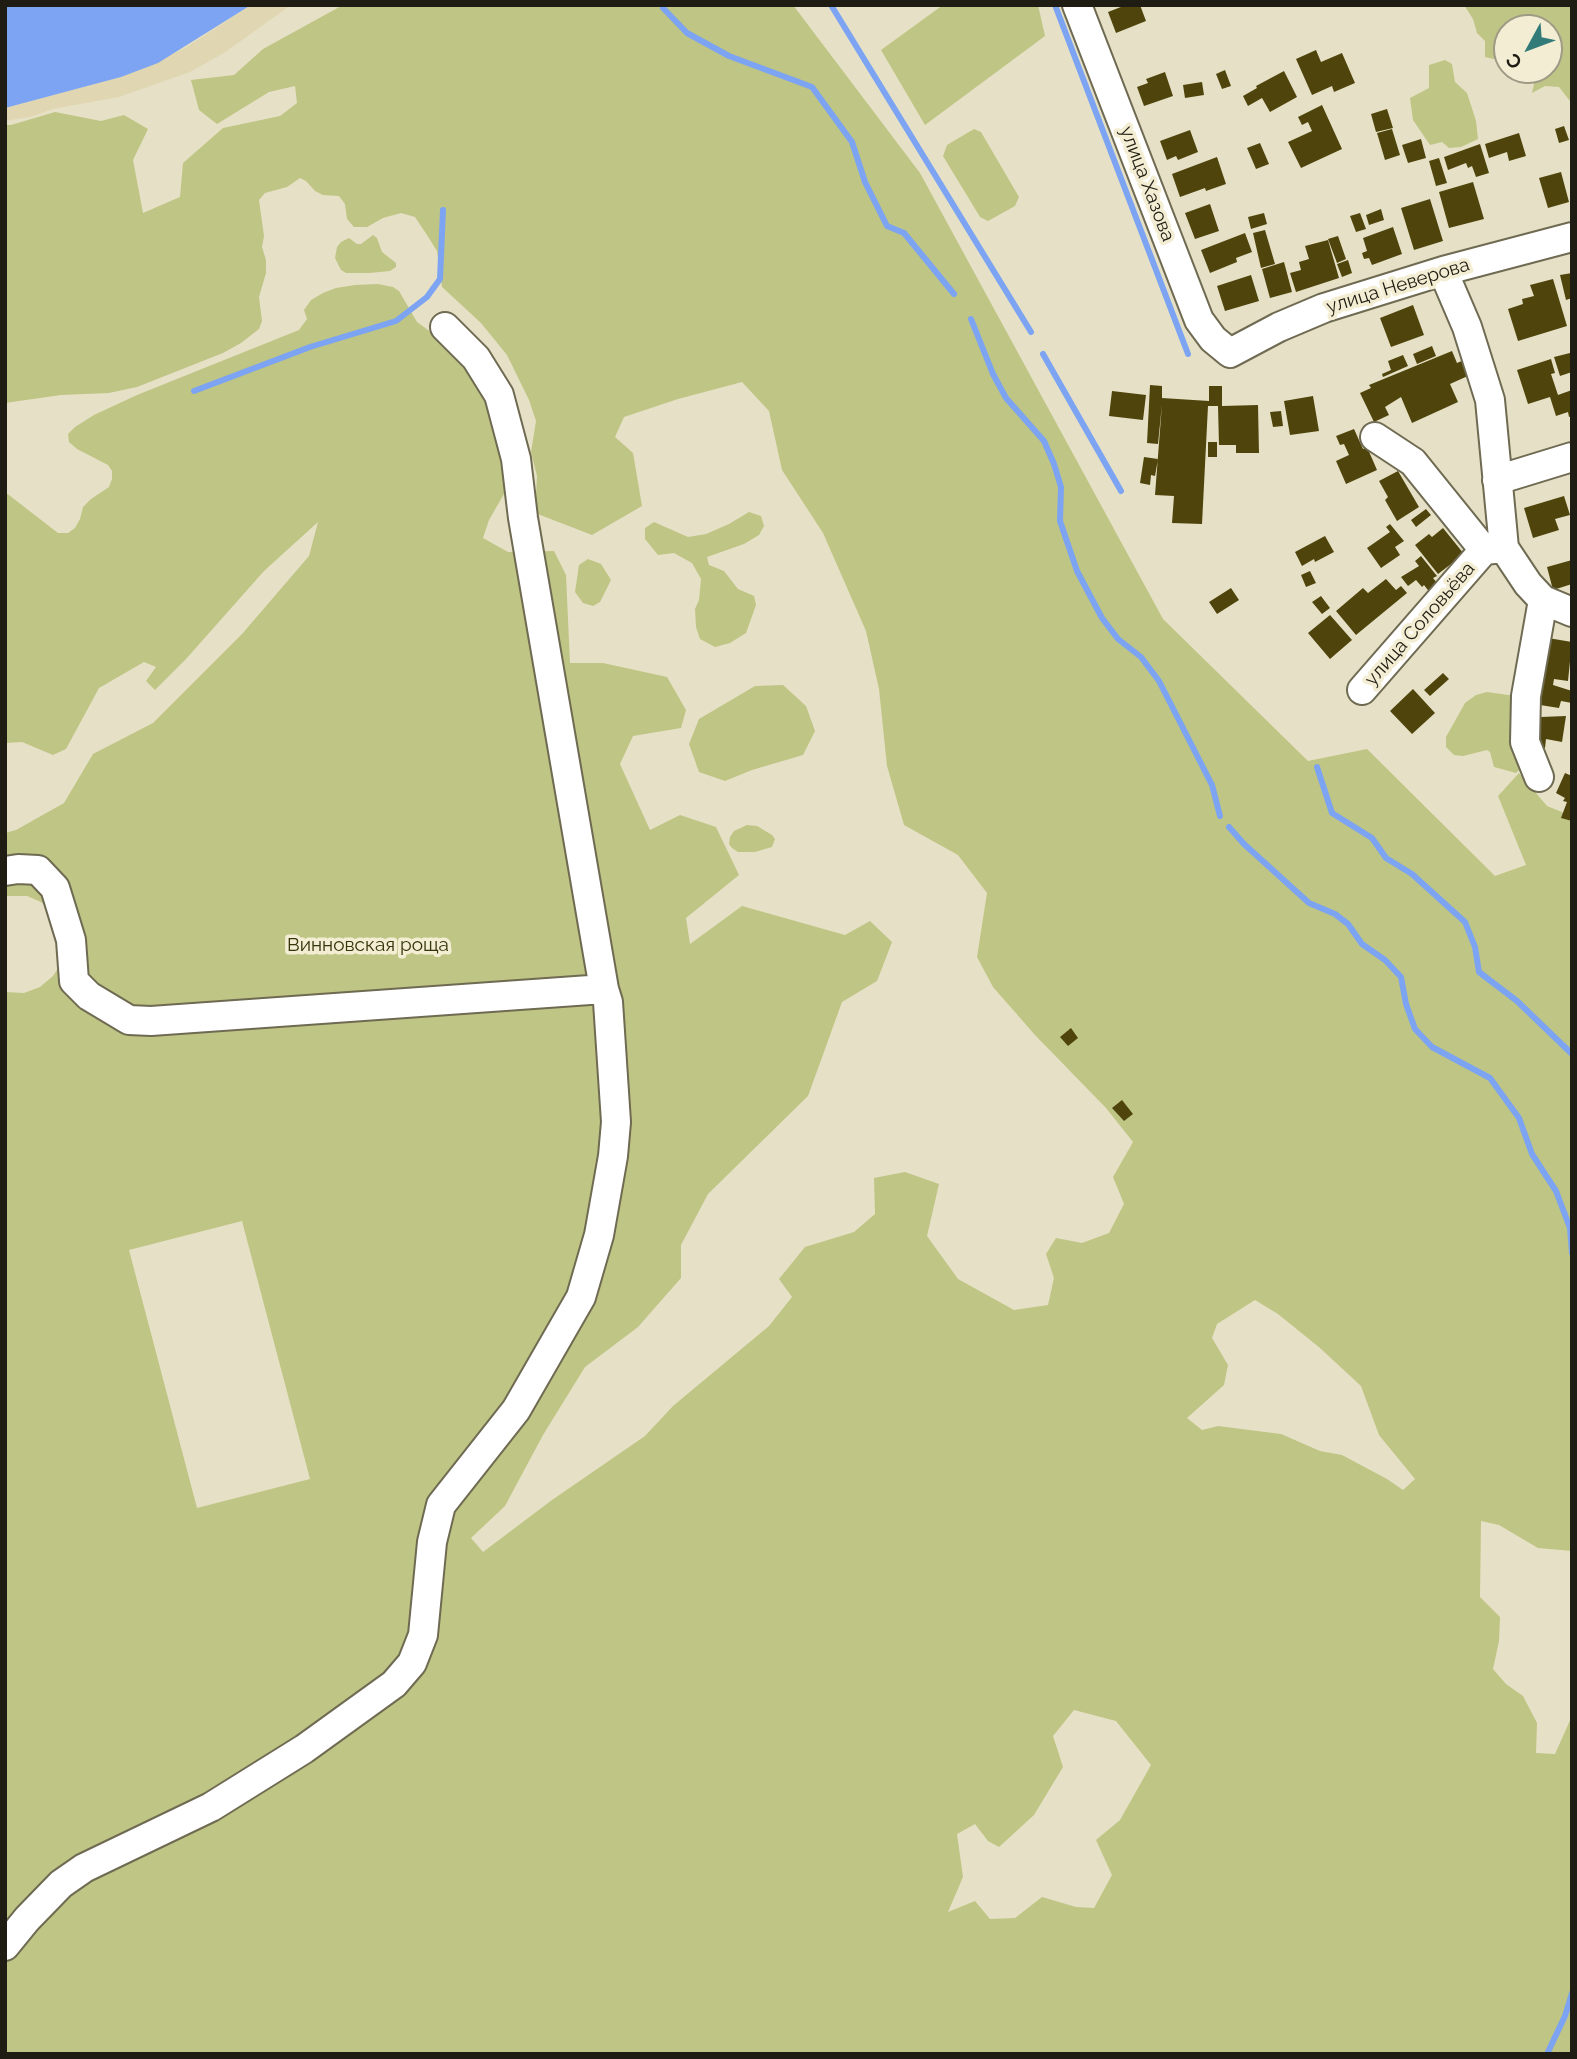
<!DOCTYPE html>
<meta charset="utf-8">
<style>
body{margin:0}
#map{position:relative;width:1577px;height:2059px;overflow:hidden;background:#e6e1c6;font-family:Raleway,sans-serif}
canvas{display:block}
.frame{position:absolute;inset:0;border:7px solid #1f1d13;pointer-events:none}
.north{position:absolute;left:1493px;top:14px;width:70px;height:70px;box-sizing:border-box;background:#f3eed3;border:2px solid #9e9a86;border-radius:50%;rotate:229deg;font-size:19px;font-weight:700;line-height:28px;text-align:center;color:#1f1d13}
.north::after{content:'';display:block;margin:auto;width:24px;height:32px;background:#337b78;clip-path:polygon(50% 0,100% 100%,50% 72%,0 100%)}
</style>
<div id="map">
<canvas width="1577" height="2059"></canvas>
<div class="frame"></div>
<div class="north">С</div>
</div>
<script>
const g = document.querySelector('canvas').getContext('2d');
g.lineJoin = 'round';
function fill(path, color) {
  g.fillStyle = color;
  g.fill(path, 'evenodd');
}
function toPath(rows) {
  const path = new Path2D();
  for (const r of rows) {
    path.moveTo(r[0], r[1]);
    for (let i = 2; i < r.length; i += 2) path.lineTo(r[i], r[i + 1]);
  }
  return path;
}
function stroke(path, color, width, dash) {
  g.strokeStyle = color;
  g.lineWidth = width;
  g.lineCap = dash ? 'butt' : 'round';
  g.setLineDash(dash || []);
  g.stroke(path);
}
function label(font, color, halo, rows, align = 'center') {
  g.font = font + ' Raleway,sans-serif';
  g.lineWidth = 7;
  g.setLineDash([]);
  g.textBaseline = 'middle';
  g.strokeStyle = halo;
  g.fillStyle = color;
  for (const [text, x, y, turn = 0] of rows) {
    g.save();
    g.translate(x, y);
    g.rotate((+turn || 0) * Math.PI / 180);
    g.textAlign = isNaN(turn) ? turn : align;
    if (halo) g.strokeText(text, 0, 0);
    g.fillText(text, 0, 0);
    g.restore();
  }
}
const green = toPath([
 [343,5,793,5,920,173,1163,619,1308,761,1367,749,1495,876,1526,865,1498,796,1519,773,1547,806,1572,816,1572,1551,1538,1548,1499,1525,1481,1521,1480,1597,1500,1617,1499,1641,1493,1669,1506,1684,1523,1696,1537,1723,1536,1753,1555,1754,1572,1716,1572,2054,5,2054,5,992,24,993,40,987,53,976,62,962,54,913,41,902,27,896,5,896,5,833,16,830,64,803,93,754,153,723,242,634,309,556,318,522,264,571,186,659,155,690,146,681,156,667,144,662,99,688,66,749,53,755,22,742,5,743,5,492,58,533,68,533,75,528,80,519,83,507,91,499,109,487,112,479,112,471,108,465,77,449,69,442,68,434,75,427,94,415,137,395,299,330,307,319,304,310,311,300,323,293,336,288,355,285,378,284,393,287,399,291,417,322,450,346,489,400,508,487,489,520,483,538,508,552,554,551,566,575,570,663,603,663,667,677,686,710,681,728,633,736,620,764,650,830,680,815,716,827,739,875,686,918,690,944,742,906,845,935,870,921,892,942,877,981,842,1002,808,1096,708,1194,681,1245,681,1278,638,1327,585,1367,543,1435,505,1506,471,1538,483,1552,552,1500,645,1436,673,1406,769,1326,792,1297,779,1279,805,1247,854,1232,875,1214,874,1178,905,1172,939,1184,927,1236,958,1279,1014,1310,1048,1305,1054,1278,1046,1254,1056,1238,1082,1243,1109,1233,1124,1204,1113,1177,1133,1142,1106,1108,1035,1035,993,987,977,957,987,893,958,855,904,825,887,766,879,689,866,631,823,533,782,470,769,411,742,382,678,399,624,417,615,437,633,453,642,506,592,535,535,513,537,476,531,452,536,421,529,400,507,355,481,323,442,287,437,251,427,235,415,217,401,213,383,218,367,227,354,227,347,219,345,204,339,196,323,195,315,191,306,181,300,178,287,187,265,193,259,200,264,236,262,247,266,260,266,273,259,297,262,321,259,329,241,343,223,353,137,387,109,393,61,395,5,403,5,125,11,125,55,112,101,121,124,115,148,129,133,160,143,213,180,197,183,163,223,128,280,116,297,103,295,86,269,92,217,124,199,110,191,80,234,75,263,49],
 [242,1221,310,1479,197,1508,129,1250],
 [1255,1300,1278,1314,1320,1348,1361,1386,1379,1435,1415,1479,1403,1490,1387,1479,1342,1455,1320,1451,1281,1434,1218,1426,1202,1430,1187,1418,1224,1385,1228,1365,1212,1338,1217,1324],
 [1074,1710,1116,1721,1151,1765,1120,1820,1096,1840,1112,1875,1094,1908,1076,1907,1042,1897,1015,1918,990,1919,975,1901,948,1912,963,1877,957,1834,975,1824,988,1841,999,1847,1034,1815,1063,1767,1053,1736],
 [943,5,1038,5,1045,36,925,125,881,50],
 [1464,5,1572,5,1572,100,1570,101,1559,87,1545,86,1532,93,1534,84,1531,70,1549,70,1549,28,1507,28,1507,62,1485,57,1485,41,1477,33,1473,19],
 [1445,60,1452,64,1455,82,1467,93,1476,121,1478,139,1461,147,1449,148,1442,142,1430,145,1413,120,1410,98,1429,88,1429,65],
 [974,129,981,132,1019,197,1015,206,988,221,980,217,943,156,947,145],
 [373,235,377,238,382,252,396,263,396,267,390,271,369,273,346,273,341,270,335,258,337,247,341,242,349,238,357,244,361,244],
 [749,512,761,516,764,526,759,535,744,544,707,557,709,565,724,571,738,589,754,596,756,605,746,633,730,643,715,647,700,639,696,627,695,609,699,600,701,579,692,563,674,553,658,555,645,539,645,528,654,522,688,537,706,534,729,524],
 [588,559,601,564,611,580,600,602,593,606,583,603,575,592,579,565],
 [783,685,806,706,815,731,803,755,752,770,725,781,699,772,689,744,699,719,755,686],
 [1487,692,1515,696,1521,768,1516,773,1494,767,1490,752,1487,750,1463,756,1454,755,1446,747,1446,737,1465,703,1476,695],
 [747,825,757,826,772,835,775,839,772,847,755,852,738,852,732,848,729,844,730,837,734,831]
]);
const sand = toPath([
 [251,5,291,5,224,53,190,72,119,97,53,109,30,117,5,121,5,108,121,77,185,48]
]);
const water = toPath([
 [5,5,251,5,158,63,121,77,5,108]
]);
const stream = toPath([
 [831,5,1031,332],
 [1055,5,1188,354],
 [663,8,687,33,729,56,812,87,852,142,865,182,887,226,904,233,954,294],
 [971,319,993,374,1006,398,1044,441,1054,464,1061,487,1060,521,1077,571,1102,618,1118,639,1141,657,1159,681,1212,785,1220,816],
 [1043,354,1121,491],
 [194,391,310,347,396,321,427,297,440,279,443,210],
 [1317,767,1332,813,1372,838,1386,858,1412,874,1465,922,1475,947,1479,972,1517,1001,1572,1054],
 [1229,827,1244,844,1309,903,1335,914,1348,924,1362,944,1385,960,1401,977,1406,1004,1415,1029,1432,1047,1490,1078,1519,1118,1532,1154,1556,1191,1570,1228,1572,1253],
 [1547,2054,1565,2016,1572,1993]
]);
const building = toPath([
 [1126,5,1140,5,1146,21,1116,33,1108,12],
 [1316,50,1321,62,1342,53,1355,83,1334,92,1332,86,1312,95,1296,59],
 [1225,70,1231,86,1222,89,1216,74],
 [1284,71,1297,97,1270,112,1262,98,1248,106,1243,96,1257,88,1256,86],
 [1165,72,1173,96,1144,106,1137,87,1148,83,1146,79],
 [1202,82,1204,95,1185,98,1183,85],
 [1322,105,1342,149,1301,168,1288,142,1312,131,1308,122,1302,125,1298,117],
 [1387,109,1393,128,1376,132,1371,114],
 [1564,126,1569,140,1559,143,1555,129],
 [1392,129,1400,155,1385,160,1377,133],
 [1190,130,1198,152,1178,160,1176,156,1167,160,1160,141],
 [1519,133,1526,156,1509,161,1507,152,1489,158,1485,144],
 [1421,139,1426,158,1408,163,1402,145],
 [1260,143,1269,164,1256,169,1247,148],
 [1480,144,1489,173,1476,177,1472,166,1468,168,1466,163,1448,170,1444,157],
 [1217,157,1226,184,1206,191,1205,188,1180,197,1172,174],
 [1439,158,1447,183,1436,186,1429,161],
 [1561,172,1569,202,1548,208,1539,178],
 [1473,182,1484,219,1449,228,1439,192],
 [1430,199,1443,241,1414,250,1401,208],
 [1210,204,1219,231,1195,239,1185,213],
 [1381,209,1384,220,1369,225,1366,215],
 [1264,213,1267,224,1251,229,1248,217],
 [1360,213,1366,229,1356,232,1350,216],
 [1393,227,1402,254,1372,265,1369,258,1364,259,1362,253,1367,251,1363,238],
 [1265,230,1275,264,1261,268,1253,233],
 [1245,233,1252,252,1236,258,1237,262,1210,273,1201,250],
 [1338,236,1346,259,1337,263,1328,239],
 [1328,240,1339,278,1296,292,1290,273,1301,270,1299,262,1309,259,1305,246],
 [1348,260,1352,273,1342,277,1337,264],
 [1284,262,1292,292,1270,298,1262,269],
 [1572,273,1572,298,1566,300,1560,275],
 [1251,275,1259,301,1225,311,1217,286],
 [1553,279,1567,326,1518,341,1508,309,1523,304,1522,299,1534,296,1530,285],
 [1413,305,1424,335,1391,347,1380,318],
 [1432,346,1436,356,1417,364,1413,354],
 [1452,351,1457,363,1464,360,1470,375,1450,384,1458,402,1412,423,1401,397,1385,407,1389,415,1374,422,1360,393,1371,388,1369,385],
 [1570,353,1572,372,1560,376,1554,357],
 [1403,355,1408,366,1383,377,1382,374,1391,370,1388,361],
 [1551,359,1555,373,1551,374,1558,395,1572,390,1572,416,1569,417,1568,412,1556,416,1550,397,1528,404,1517,370],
 [1150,385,1162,386,1162,398,1209,401,1209,386,1222,386,1222,406,1258,405,1259,453,1236,453,1236,445,1219,445,1218,406,1208,406,1202,524,1172,523,1174,496,1155,495,1162,404,1158,444,1147,443],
 [1112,391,1146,395,1143,420,1109,416],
 [1313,396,1319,431,1290,435,1284,401],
 [1281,411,1283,426,1273,427,1270,412],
 [1354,429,1363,449,1367,447,1377,470,1346,484,1336,461,1349,455,1344,444,1340,445,1336,436],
 [1208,442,1217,442,1217,457,1208,457],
 [1144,457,1158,459,1155,476,1151,475,1150,485,1140,483],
 [1398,471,1419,507,1397,521,1385,500,1388,497,1379,481],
 [1564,496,1570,515,1555,519,1559,530,1533,538,1524,508],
 [1426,509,1431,515,1416,527,1411,520],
 [1390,524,1404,541,1395,547,1400,555,1381,568,1367,548,1390,532,1386,527],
 [1443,528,1464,554,1438,574,1415,545,1429,534,1432,537],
 [1325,536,1334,552,1315,562,1314,559,1302,566,1295,552],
 [1421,556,1437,576,1433,578,1443,590,1434,598,1424,585,1422,587,1416,580,1408,586,1401,577,1419,566,1415,561],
 [1572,560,1572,584,1553,590,1547,567],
 [1310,571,1316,583,1306,587,1301,575],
 [1386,579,1396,590,1401,586,1407,593,1356,635,1336,611,1363,588,1368,593],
 [1231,588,1239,600,1217,614,1209,602],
 [1321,596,1330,608,1322,614,1312,602],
 [1330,615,1352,640,1330,659,1308,633],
 [1548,638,1572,642,1568,681,1554,679,1553,685,1572,691,1572,703,1561,701,1559,708,1540,705,1542,693,1540,693],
 [1443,673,1449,679,1430,696,1424,690],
 [1413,689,1435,713,1412,734,1390,711],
 [1566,716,1562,742,1546,739,1545,748,1528,746,1531,720,1541,721,1541,717],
 [1565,773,1572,776,1572,821,1561,818,1567,802,1563,801,1565,798,1556,793],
 [1071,1028,1078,1038,1068,1046,1060,1037],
 [1122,1100,1133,1114,1124,1121,1112,1108]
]);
const minor = toPath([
 [1077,5,1199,320,1213,339,1230,353,1279,327,1324,308,1443,271,1572,237],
 [1443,271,1467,327,1490,400,1504,548,1528,584,1543,600,1572,612],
 [1375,437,1413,462,1484,550],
 [1497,480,1572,457],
 [1362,690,1484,550,1504,548],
 [1539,777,1525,742,1526,696,1543,600],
 [5,871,18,869,38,870,55,888,71,940,74,981,89,996,129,1020,151,1021,604,989],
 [5,1946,27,1919,61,1884,84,1868,211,1807,304,1749,394,1684,412,1663,423,1635,432,1542,441,1505,516,1410,581,1297,599,1235,613,1156,616,1122,608,1002,604,989,523,518,516,459,499,395,476,358,445,327]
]);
const streetNames = [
 ["улица Хазова",1147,184,69],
 ["улица Неверова",1398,286,-17],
 ["улица Соловьёва",1420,624,-49]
];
const parkNames = [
 ["Винновская роща",368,945]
];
fill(green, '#bfc584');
fill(sand, '#e0d6b2');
fill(water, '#7da4f2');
stroke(stream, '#7da4f2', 6);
fill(building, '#4f450c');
stroke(minor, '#6f6a52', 32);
stroke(minor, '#fff', 28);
label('19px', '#1f1d13', '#f3eed3', streetNames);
label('19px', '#33350b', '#f3eed3', parkNames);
</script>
